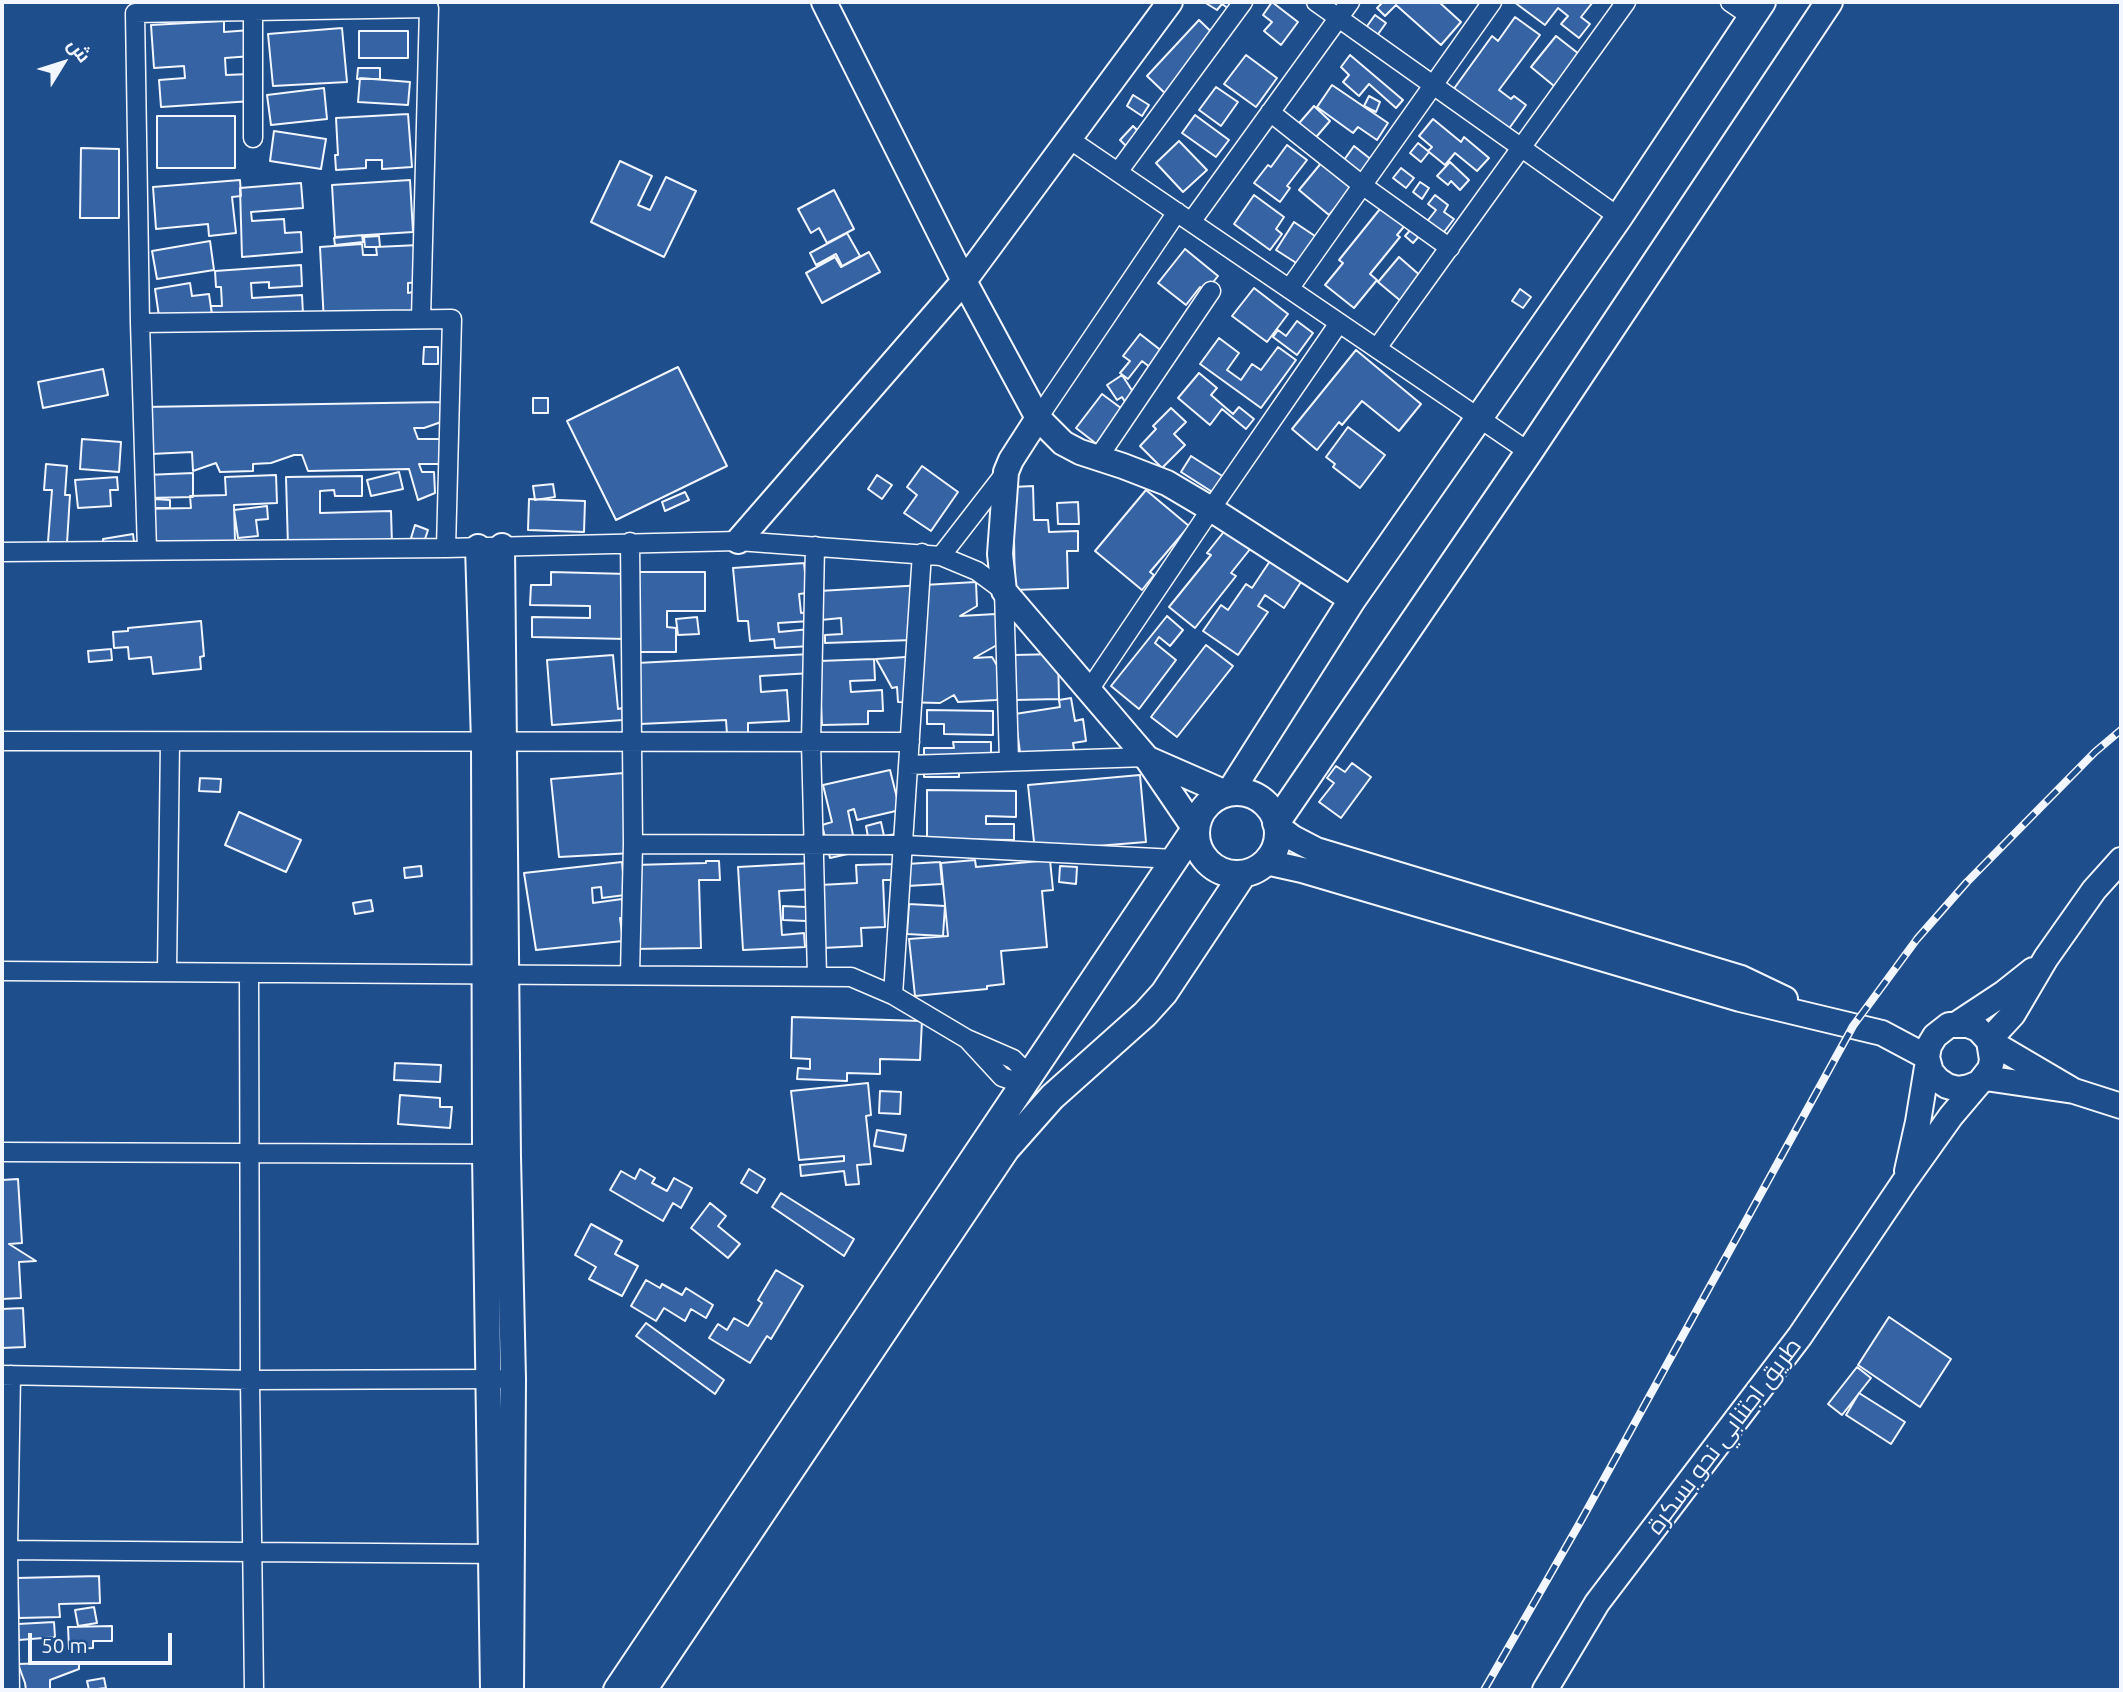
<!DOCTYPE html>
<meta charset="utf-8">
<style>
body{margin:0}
#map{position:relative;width:2123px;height:1692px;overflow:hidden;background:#1f4e8c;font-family:Ubuntu,Cairo,sans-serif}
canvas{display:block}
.frame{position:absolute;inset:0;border:4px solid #f2f6ff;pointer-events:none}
.north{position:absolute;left:28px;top:28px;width:70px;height:70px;-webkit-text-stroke:5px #1f4e8c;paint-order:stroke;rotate:52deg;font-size:19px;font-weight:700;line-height:28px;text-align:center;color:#f2f6ff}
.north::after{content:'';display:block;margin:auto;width:24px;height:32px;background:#f2f6ff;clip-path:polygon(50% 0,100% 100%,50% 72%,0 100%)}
.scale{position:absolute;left:28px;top:1633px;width:144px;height:32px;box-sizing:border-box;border:4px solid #f2f6ff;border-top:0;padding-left:9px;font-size:21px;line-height:24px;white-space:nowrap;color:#f2f6ff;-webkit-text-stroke:5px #1f4e8c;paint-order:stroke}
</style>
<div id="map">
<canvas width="2123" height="1692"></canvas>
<div class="frame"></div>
<div class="north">ش</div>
<div class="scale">50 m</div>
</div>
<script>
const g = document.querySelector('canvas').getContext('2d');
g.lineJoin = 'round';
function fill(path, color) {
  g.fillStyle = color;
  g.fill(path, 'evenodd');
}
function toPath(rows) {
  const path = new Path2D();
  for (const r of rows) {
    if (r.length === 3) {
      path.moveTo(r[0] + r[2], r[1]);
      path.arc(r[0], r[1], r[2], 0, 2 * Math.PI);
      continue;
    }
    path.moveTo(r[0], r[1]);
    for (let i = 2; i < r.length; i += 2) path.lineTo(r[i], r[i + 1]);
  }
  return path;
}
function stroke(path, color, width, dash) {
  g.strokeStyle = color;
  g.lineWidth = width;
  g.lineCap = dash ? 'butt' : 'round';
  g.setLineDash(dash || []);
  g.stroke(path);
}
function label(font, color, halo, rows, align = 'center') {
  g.font = font + ' Ubuntu,Cairo,sans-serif';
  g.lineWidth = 5;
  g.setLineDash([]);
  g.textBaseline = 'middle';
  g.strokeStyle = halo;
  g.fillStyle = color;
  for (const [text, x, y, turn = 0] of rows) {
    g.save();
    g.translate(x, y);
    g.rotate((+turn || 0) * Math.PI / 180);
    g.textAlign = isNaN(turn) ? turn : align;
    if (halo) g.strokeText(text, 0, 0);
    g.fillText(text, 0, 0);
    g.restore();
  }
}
const building = toPath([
 [1204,2,1234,2,1229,9,1222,4,1217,10,1204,2],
 [1272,2,1298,22,1281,45,1264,31,1272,22,1263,15,1272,2],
 [1383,2,1439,2,1461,22,1441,45,1396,5,1385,16,1377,8,1383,2],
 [1514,2,1593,2,1581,17,1590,24,1579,38,1561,24,1568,16,1558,8,1545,25,1514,2],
 [1375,15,1386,23,1376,37,1365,29,1375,15],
 [1515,17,1540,35,1499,90,1511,99,1514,96,1526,105,1508,130,1453,90,1492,36,1498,41,1515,17],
 [1199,20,1224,44,1171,99,1147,76,1199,20],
 [224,21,224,32,251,30,252,56,225,58,226,75,250,74,252,101,161,107,159,80,185,78,184,66,154,68,151,25,224,21],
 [342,28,347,82,273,86,268,34,342,28],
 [359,31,408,31,408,58,359,58,359,31],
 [1556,36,1579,54,1554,86,1531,67,1556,36],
 [1246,55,1277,78,1256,107,1224,84,1246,55],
 [1350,55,1403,100,1396,108,1369,84,1359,96,1343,82,1349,75,1341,67,1350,55],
 [358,68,380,68,380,79,357,79,358,68],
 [360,78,410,82,408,105,358,102,360,78],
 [1332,85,1388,123,1377,140,1358,127,1353,133,1317,107,1332,85],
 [1216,87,1238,102,1221,126,1199,110,1216,87],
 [324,88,327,119,271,125,267,95,324,88],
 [1133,95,1149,105,1142,116,1127,106,1133,95],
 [1369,96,1380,102,1376,112,1364,106,1369,96],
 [1314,106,1330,121,1311,143,1294,129,1314,106],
 [408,114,412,167,382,169,382,160,366,160,366,168,336,170,335,155,338,155,336,118,408,114],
 [1195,115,1229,140,1216,157,1182,133,1195,115],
 [157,116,235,116,235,168,157,168,157,116],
 [1433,119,1461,142,1464,137,1489,158,1477,171,1455,153,1445,165,1429,152,1421,162,1410,153,1418,143,1428,151,1432,147,1419,136,1433,119],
 [1133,126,1144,137,1131,151,1120,140,1133,126],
 [274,131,326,139,321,169,270,161,274,131],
 [1179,141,1207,170,1183,192,1156,163,1179,141],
 [1287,145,1307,160,1287,186,1290,188,1280,202,1254,183,1268,165,1271,167,1287,145],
 [1354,146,1373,161,1358,181,1339,167,1354,146],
 [81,148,119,149,119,218,80,218,81,148],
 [620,161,652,176,638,205,650,210,666,177,696,191,664,257,591,222,620,161],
 [1322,162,1352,188,1329,215,1299,190,1322,162],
 [1450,162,1469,180,1460,190,1451,181,1448,185,1437,176,1450,162],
 [1401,168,1414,178,1406,188,1393,178,1401,168],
 [240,180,241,196,232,197,236,233,209,236,208,224,156,229,153,187,240,180],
 [410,180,413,232,335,237,332,185,410,180],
 [1420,182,1429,188,1422,199,1413,192,1420,182],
 [301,183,303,208,251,212,252,221,284,219,285,233,301,232,302,252,242,257,240,188,301,183],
 [834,190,854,229,827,243,819,228,811,233,798,209,834,190],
 [1254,195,1284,217,1276,229,1282,234,1270,250,1234,224,1254,195],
 [1435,195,1448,205,1444,212,1454,219,1441,236,1425,224,1436,210,1428,204,1435,195],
 [1384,204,1407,223,1397,235,1400,237,1370,274,1377,280,1354,308,1325,285,1343,263,1339,260,1384,204],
 [1294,222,1318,238,1301,266,1276,250,1294,222],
 [1413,227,1421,234,1413,243,1405,236,1413,227],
 [847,233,860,256,842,266,836,254,816,265,810,253,847,233],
 [362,235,363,242,335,245,334,238,362,235],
 [379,236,380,247,365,247,364,237,379,236],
 [210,241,214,270,157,279,152,251,210,241],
 [362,244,363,255,377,255,376,247,419,245,421,282,408,283,408,293,413,292,414,320,324,323,320,247,362,244],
 [1185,249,1218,276,1206,291,1200,287,1186,305,1158,283,1185,249],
 [869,252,880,272,822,303,806,273,835,257,841,267,869,252],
 [1399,257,1423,278,1402,302,1378,282,1399,257],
 [301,265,302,286,269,288,269,282,251,283,252,298,302,295,303,314,213,325,211,306,222,306,221,287,216,287,215,271,301,265],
 [190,283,192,296,209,294,213,322,161,330,155,289,190,283],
 [1254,288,1288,314,1267,342,1232,316,1254,288],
 [1520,289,1531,297,1523,308,1512,301,1520,289],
 [1297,321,1313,333,1297,355,1273,337,1278,330,1286,336,1297,321],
 [1140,334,1172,359,1160,375,1142,361,1128,379,1120,373,1130,361,1123,356,1140,334],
 [1219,338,1239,353,1227,370,1241,380,1252,364,1261,370,1278,347,1296,360,1261,408,1200,364,1219,338],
 [424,347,438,347,438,364,423,364,424,347],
 [1356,350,1421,404,1399,431,1362,401,1342,425,1339,422,1317,450,1292,429,1356,350],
 [678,367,727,466,616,520,567,421,678,367],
 [103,369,108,395,43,408,38,382,103,369],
 [1199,373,1217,388,1211,395,1233,414,1239,407,1254,419,1246,429,1222,409,1210,425,1178,398,1199,373],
 [1122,375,1137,398,1127,405,1122,397,1117,400,1107,385,1122,375],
 [1102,394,1129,414,1103,449,1076,428,1102,394],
 [533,398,548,398,548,413,533,413,533,398],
 [443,402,444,421,424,428,414,428,418,439,441,439,442,464,419,464,422,472,434,472,435,493,418,500,409,469,308,471,302,455,294,455,271,463,253,464,253,471,220,472,216,463,193,471,192,452,151,454,143,407,443,402],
 [1171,408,1186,422,1174,434,1185,445,1162,468,1140,446,1156,429,1153,426,1171,408],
 [1348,427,1385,455,1360,488,1333,467,1335,464,1326,457,1348,427],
 [82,439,121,442,119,472,80,469,82,439],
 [1191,456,1227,479,1217,495,1181,472,1191,456],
 [46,464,67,466,65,495,70,495,67,543,48,542,52,490,44,490,46,464],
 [922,466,958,492,931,531,904,513,917,495,907,487,922,466],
 [399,472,403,489,371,496,367,480,399,472],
 [193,473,193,497,147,498,146,475,193,473],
 [276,475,277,503,234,505,235,541,155,544,142,509,191,508,190,496,226,495,225,477,276,475],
 [877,475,892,485,882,499,868,489,877,475],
 [362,476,362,496,335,496,334,490,320,491,320,513,391,511,392,545,288,547,286,477,362,476],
 [117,477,118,490,110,490,111,506,78,508,75,480,117,477],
 [553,484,555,497,535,500,533,486,553,484],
 [1033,486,1034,520,1048,520,1049,532,1078,531,1078,551,1067,551,1068,588,1015,590,1013,487,1033,486],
 [1146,490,1189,526,1150,572,1154,575,1142,590,1095,551,1146,490],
 [685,492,689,500,665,511,662,502,685,492],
 [154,499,170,500,170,508,153,508,154,499],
 [529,499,585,501,584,532,528,530,529,499],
 [1078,502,1079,524,1058,524,1057,503,1078,502],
 [267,506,268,519,256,520,258,536,238,538,234,510,267,506],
 [415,525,428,530,424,542,411,538,415,525],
 [1226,529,1251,548,1231,573,1236,576,1195,628,1169,607,1211,555,1207,553,1226,529],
 [133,534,135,550,105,555,103,539,133,534],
 [1270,561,1301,582,1284,608,1265,595,1258,606,1268,612,1238,655,1203,631,1221,605,1228,610,1246,584,1252,588,1270,561],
 [804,563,807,593,799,594,801,613,810,612,810,621,778,623,779,632,810,629,811,646,775,648,774,639,750,641,748,621,738,621,733,568,804,563],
 [551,572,628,574,627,639,532,637,532,617,590,618,590,606,530,605,531,585,551,585,551,572],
 [633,572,705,572,705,611,667,611,667,627,676,628,676,652,633,652,633,572],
 [976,582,977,606,960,616,996,614,997,645,974,658,992,657,1001,672,1006,694,996,700,958,702,954,695,940,703,898,702,897,687,892,688,876,659,921,656,913,640,825,643,825,635,842,634,841,618,821,620,819,591,976,582],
 [1167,616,1183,630,1170,646,1159,637,1155,643,1176,660,1139,709,1111,686,1167,616],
 [697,617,699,634,678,635,676,619,697,617],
 [201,621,204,656,200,657,201,669,153,674,151,657,129,659,128,647,114,648,113,632,128,631,128,628,201,621],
 [1206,645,1233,666,1177,737,1151,717,1206,645],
 [111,649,112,660,89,662,88,651,111,649],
 [811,654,812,673,760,676,761,692,787,690,789,721,748,723,748,733,727,734,726,720,640,724,637,663,811,654],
 [1058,654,1059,699,1015,700,1014,655,1058,654],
 [613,655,618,709,622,708,623,720,552,725,547,660,613,655],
 [874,659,875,680,850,681,851,692,882,690,883,711,868,711,868,724,822,725,819,661,874,659],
 [1071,698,1075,721,1083,719,1086,741,1073,743,1076,761,1022,768,1015,714,1060,707,1059,700,1071,698],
 [927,710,993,711,993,735,944,734,944,724,927,724,927,710],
 [953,742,991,742,991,769,959,769,959,777,924,777,924,748,954,748,953,742],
 [1352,763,1371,777,1341,818,1319,802,1334,783,1327,778,1336,766,1345,772,1352,763],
 [890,770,900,810,857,820,854,809,848,811,854,840,868,837,866,826,881,822,884,836,896,834,899,851,883,854,880,842,861,851,830,858,822,825,832,822,823,785,890,770],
 [624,773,633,853,559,857,551,779,624,773],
 [1140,775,1146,842,1035,851,1028,785,1140,775],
 [200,778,221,779,220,792,199,791,200,778],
 [927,790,1016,791,1016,817,986,816,986,824,1014,824,1014,840,927,839,927,790],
 [239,812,301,840,286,872,225,845,239,812],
 [975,860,976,867,1050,860,1053,890,1042,891,1047,947,1001,951,1004,984,987,986,987,989,915,996,909,939,948,936,941,863,975,860],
 [706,861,719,861,720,880,699,880,701,948,632,949,634,865,706,863,706,861],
 [622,862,625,895,602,898,601,887,592,888,593,903,622,899,624,918,620,918,623,941,536,950,524,873,622,862],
 [940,862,942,884,907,886,906,864,940,862],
 [812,863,814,889,779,891,782,935,804,933,805,947,743,950,738,867,812,863],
 [892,864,893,880,883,880,885,927,861,928,862,946,823,948,820,885,857,883,856,865,892,864],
 [421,866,422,876,405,878,404,868,421,866],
 [1060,866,1077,867,1076,884,1059,882,1060,866],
 [371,900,373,911,355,914,353,903,371,900],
 [909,904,945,906,943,936,907,934,909,904],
 [783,906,806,907,806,921,783,920,783,906],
 [792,1017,922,1021,920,1060,880,1059,880,1074,847,1073,847,1081,797,1079,798,1068,810,1069,810,1059,791,1058,792,1017],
 [395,1063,441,1065,440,1082,394,1080,395,1063],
 [868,1083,871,1115,866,1116,871,1164,857,1165,859,1184,846,1185,844,1171,801,1176,800,1165,844,1161,844,1156,799,1160,791,1091,868,1083],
 [880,1091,901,1092,900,1114,879,1113,880,1091],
 [400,1095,440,1098,440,1107,452,1107,450,1128,398,1124,400,1095],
 [877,1130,906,1135,903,1151,874,1146,877,1130],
 [640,1169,655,1178,652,1183,667,1191,674,1178,692,1188,681,1208,673,1203,663,1221,610,1190,621,1171,635,1179,640,1169],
 [749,1169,765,1179,757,1193,741,1183,749,1169],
 [18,1179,22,1243,9,1244,36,1261,19,1262,21,1298,2,1299,2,1180,18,1179],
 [781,1193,854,1239,844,1256,772,1207,781,1193],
 [710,1203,726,1216,718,1226,740,1244,728,1258,691,1228,710,1203],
 [591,1224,622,1241,615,1254,638,1266,622,1296,589,1279,596,1267,575,1255,591,1224],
 [776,1270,803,1286,771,1339,767,1336,750,1363,709,1338,718,1324,727,1330,734,1318,748,1326,762,1303,758,1300,776,1270],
 [646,1280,660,1288,662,1284,682,1295,686,1288,713,1305,706,1318,691,1309,685,1321,664,1308,656,1321,631,1306,646,1280],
 [23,1308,25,1347,2,1348,2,1309,23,1308],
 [1889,1317,1951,1359,1920,1407,1858,1365,1889,1317],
 [646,1323,724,1380,715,1394,636,1336,646,1323],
 [1857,1367,1871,1378,1842,1415,1828,1404,1857,1367],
 [1859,1393,1905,1422,1891,1444,1846,1415,1859,1393],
 [99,1576,100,1603,59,1604,60,1617,19,1618,17,1578,99,1576],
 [94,1607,97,1623,78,1626,75,1610,94,1607],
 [54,1622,55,1637,19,1640,18,1624,54,1622],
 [112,1626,112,1641,93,1641,93,1648,69,1649,68,1627,112,1626],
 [79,1662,79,1669,50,1680,50,1689,46,1690,26,1690,25,1683,18,1664,79,1662],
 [104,1678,106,1688,89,1690,87,1681,104,1678]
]);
const street = toPath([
 [1316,2,1619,217],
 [1730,2,1752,17],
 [253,12,253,138],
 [1270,112,1362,185,1450,248],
 [1069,139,1529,452],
 [1118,172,1243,2],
 [1191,222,1350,2],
 [1289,289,1492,2],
 [140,323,452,319,446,548],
 [1377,348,1626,2],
 [1038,418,1177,212],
 [1098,458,1211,291],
 [815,546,811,742,817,975],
 [147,550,140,323,135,13,429,8,421,319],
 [2,552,446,548,738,541,941,556,977,571,1004,591,1009,761],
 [941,556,1006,472],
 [1089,690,1211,509,1339,323],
 [2,741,910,742],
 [909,765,1146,757],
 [633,844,904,845,1175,859],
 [2,971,851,977,893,995,967,1039,1013,1059,1019,1065,1025,1080,1017,1082,1002,1077,967,1039],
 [167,971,170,742],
 [249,973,250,1380,254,1690],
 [630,974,633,844,630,542],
 [893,995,922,553],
 [2,1152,485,1154],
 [2,1375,250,1380,499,1379],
 [2,1550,502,1554],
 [10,1690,8,1550,11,1375]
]);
const secondary = toPath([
 [824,2,964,281,1038,418,1063,443,1080,452,1123,466,1167,483,1211,509,1352,600],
 [1038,418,1011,460,1006,472,1000,554,1004,591,1146,757,1195,829],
 [738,541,964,281,1170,2],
 [502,546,508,1157,513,1379,511,1690],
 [478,547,484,742,485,1154,493,1690],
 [1146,758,1226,793],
 [1277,826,1293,838,1316,850,1741,978,1785,999],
 [1266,862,1302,870,1740,999,1882,1033,1927,1057],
 [1957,1024,2004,993,2033,970],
 [1989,1040,2013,1014,2046,958,2094,890,2121,860],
 [1989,1041,1992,1060,1990,1069,1979,1083,1969,1087,1958,1089,1947,1086,1938,1080,1931,1072,1927,1057,1929,1046,1935,1036,1949,1025,1968,1025,1978,1029,1989,1041,2074,1091],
 [1985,1078,2074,1091,2121,1106],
 [1907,1171,1918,1122,1928,1061],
 [1545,1690,1597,1603,1800,1336,1904,1182,1951,1116,1979,1083]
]);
const primary = toPath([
 [1230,792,1352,600,1619,217,1762,2],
 [1237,833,41],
 [1276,823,1529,452,1829,2],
 [617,1690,1195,829],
 [643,1690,1006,1149,1052,1097,1145,1014,1164,993,1243,874]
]);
const rail = toPath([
 [1484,1690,1582,1519,1853,1026,1917,939,1967,882,2095,752,2121,730]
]);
const streetNames = [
 ["طريق اجتنابي نحو بسكرة",1724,1436,-53]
];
fill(building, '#3563a3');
stroke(building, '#f2f6ff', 2);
stroke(street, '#f2f6ff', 21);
stroke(secondary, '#f2f6ff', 28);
stroke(primary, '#f2f6ff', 30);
stroke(street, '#1f4e8c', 18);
stroke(secondary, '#1f4e8c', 24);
stroke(primary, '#1f4e8c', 26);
stroke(rail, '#f2f6ff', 8);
stroke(rail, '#1f4e8c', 5, [16]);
label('24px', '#f2f6ff', '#1f4e8c', streetNames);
</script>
